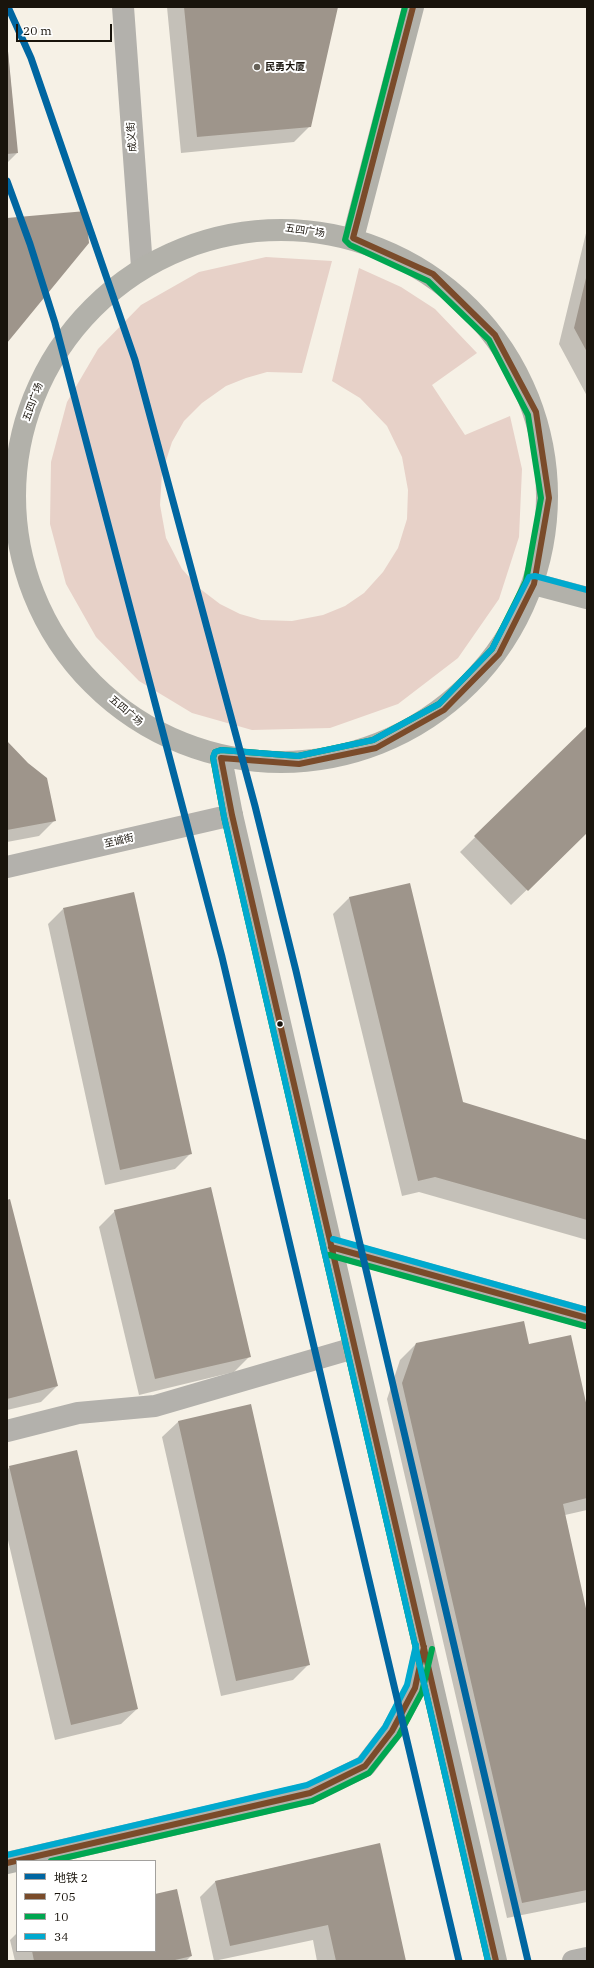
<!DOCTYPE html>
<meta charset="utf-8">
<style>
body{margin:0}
#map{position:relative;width:594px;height:1968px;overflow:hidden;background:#f6f1e6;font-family:"IBM Plex Serif","Noto Sans SC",serif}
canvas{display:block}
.frame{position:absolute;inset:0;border:8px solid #19140c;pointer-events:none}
.legend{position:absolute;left:16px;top:1860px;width:140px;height:92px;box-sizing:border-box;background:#fff;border:1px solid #a3a19e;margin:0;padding:5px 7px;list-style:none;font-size:12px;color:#19140c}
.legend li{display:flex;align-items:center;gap:8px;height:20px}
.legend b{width:20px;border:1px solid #a3a19e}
.scale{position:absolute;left:16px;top:24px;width:96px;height:18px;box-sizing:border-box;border:2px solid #19140c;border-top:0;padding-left:5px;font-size:12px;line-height:14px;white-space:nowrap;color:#19140c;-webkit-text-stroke:3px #fff;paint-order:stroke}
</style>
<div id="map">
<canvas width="594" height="1968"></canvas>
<div class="frame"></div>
<ul class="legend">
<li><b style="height:5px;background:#0066a1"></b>地铁 2</li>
<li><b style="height:5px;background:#7a4b2a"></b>705</li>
<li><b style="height:5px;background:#00a651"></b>10</li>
<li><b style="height:5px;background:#00a9ce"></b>34</li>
</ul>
<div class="scale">20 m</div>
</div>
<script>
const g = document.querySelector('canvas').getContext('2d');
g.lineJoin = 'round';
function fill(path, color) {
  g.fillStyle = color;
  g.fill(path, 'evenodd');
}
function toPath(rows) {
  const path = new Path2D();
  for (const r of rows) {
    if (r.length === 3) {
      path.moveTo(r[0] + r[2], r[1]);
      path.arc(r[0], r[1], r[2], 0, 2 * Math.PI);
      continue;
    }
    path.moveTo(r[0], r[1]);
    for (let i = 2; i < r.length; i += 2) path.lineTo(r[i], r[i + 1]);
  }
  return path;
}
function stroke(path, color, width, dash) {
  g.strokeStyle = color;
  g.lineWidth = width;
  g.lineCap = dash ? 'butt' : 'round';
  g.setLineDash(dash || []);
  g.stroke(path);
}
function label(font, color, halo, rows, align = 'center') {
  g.font = font + ' "IBM Plex Serif","Noto Sans SC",serif';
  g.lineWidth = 4;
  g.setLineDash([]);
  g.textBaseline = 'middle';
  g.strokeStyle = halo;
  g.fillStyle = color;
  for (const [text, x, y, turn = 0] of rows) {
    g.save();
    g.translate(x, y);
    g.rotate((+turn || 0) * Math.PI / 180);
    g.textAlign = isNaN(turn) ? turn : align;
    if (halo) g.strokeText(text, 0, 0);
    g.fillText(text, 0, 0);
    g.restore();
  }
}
const green = toPath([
 [266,257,332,261,302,373,267,372,246,378,226,386,202,403,184,421,172,442,162,473,160,505,166,538,182,569,199,588,220,604,240,614,261,620,292,621,323,615,345,606,364,593,383,572,398,548,407,519,408,490,402,457,387,426,360,398,332,381,359,268,401,287,435,309,477,353,432,385,465,435,510,416,522,469,519,537,499,599,458,658,398,704,330,728,252,730,192,713,139,681,96,637,66,584,50,524,51,462,67,402,98,349,141,305,199,272]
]);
const shadow = toPath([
 [167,7,337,7,310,126,294,142,181,153],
 [7,40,17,153,7,163],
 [587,229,587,396,559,344],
 [587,727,587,832,511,905,460,852],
 [7,741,55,820,39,836,7,842],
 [409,884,462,1103,587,1141,587,1240,419,1192,402,1196,333,914,349,898],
 [63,909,191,1153,175,1169,105,1185,48,924],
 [7,1201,57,1386,41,1402,7,1410],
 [115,1211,250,1356,234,1372,139,1395,99,1227],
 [416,1344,528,1345,587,1412,587,1510,565,1515,587,1618,587,1902,507,1918,387,1399,400,1360],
 [250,1405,309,1664,293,1680,221,1696,162,1437,178,1422],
 [10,1467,137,1709,121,1724,55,1740,7,1536,7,1470],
 [379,1844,405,1961,317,1961,313,1940,214,1961,200,1897,216,1881],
 [155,1895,191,1956,186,1961,15,1961,10,1940,17,1933,17,1951,155,1951]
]);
const building = toPath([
 [184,7,338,7,311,127,197,137],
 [7,41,18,153,7,154],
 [86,211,89,243,7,343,7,218],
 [586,278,587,278,587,352,574,328],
 [587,726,587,833,528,891,474,836],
 [7,741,28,763,47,778,56,821,7,830],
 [410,883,463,1102,587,1140,587,1220,435,1177,418,1181,349,897],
 [134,892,192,1154,120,1170,63,908],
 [211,1187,251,1357,155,1379,114,1210],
 [10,1199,58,1386,7,1399,7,1200],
 [524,1321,529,1344,571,1335,587,1407,587,1498,563,1504,587,1613,587,1890,522,1903,402,1383,416,1343],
 [251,1404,310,1665,236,1681,178,1421],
 [77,1450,138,1709,71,1725,9,1466],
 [380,1843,406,1961,336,1961,328,1925,230,1946,215,1881],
 [177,1889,192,1956,171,1961,34,1961,32,1951,155,1951,155,1894]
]);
const street = toPath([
 [123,7,142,267],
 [7,867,232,815],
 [331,1247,587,1318],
 [7,1431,78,1413,155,1406,354,1348],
 [573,1961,587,1958]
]);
const secondary = toPath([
 [281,496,266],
 [353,238,413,7],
 [534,584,587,598],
 [221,758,232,815,496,1961],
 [7,1863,310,1793,365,1766,392,1731,415,1688,423,1652]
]);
const bus1 = toPath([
 [413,7,353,238,433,274,495,335,536,412,549,498,534,584,499,654,444,710,376,748,299,764,221,758,232,815,496,1961],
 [331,1247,587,1318],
 [7,1863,310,1793,365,1766,392,1731,415,1688,424,1647]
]);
const bus2 = toPath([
 [405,7,345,240,350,245,428,281,489,340,528,415,541,498,526,581,492,649,439,704,373,740,298,756,221,750,215,752,213,758,224,817,488,1961],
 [329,1255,585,1326],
 [51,1861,312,1801,369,1773,399,1735,422,1692,432,1649]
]);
const bus3 = toPath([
 [333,1239,587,1310],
 [7,1855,307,1785,360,1760,385,1727,407,1685,416,1645],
 [488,1961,224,817,213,757,215,752,221,750,298,756,373,740,439,704,492,649,529,577,535,576,587,590]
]);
const metro1 = toPath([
 [8,7,31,58,135,360,255,806,296,971,528,1961],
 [7,181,30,244,55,323,222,957,459,1961]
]);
const markers = [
 [257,67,4,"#666158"],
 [280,1024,3.5,"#19140c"]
];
const poiNames = [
 ["民勇大厦",265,67]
];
const streetNames = [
 ["成义街",132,137,-94],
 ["五四广场",305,231,8],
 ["五四广场",33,402,-70],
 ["五四广场",126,711,40],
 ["至诚街",119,841,-13]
];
fill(green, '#e7d1c8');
fill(shadow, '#0003');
fill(building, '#9e958b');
stroke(street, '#b3b1ac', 22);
stroke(secondary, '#b2b1aa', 22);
stroke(bus1, '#7a4b2a', 6);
stroke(bus2, '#00a651', 6);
stroke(bus3, '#00a9ce', 6);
stroke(metro1, '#0066a1', 7);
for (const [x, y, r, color] of markers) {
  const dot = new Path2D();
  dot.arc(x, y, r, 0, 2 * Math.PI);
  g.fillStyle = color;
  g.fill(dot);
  stroke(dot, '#fff', 1.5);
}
label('bold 10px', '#19140c', '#fff', poiNames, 'left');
label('10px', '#19140c', '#fff', streetNames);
</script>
